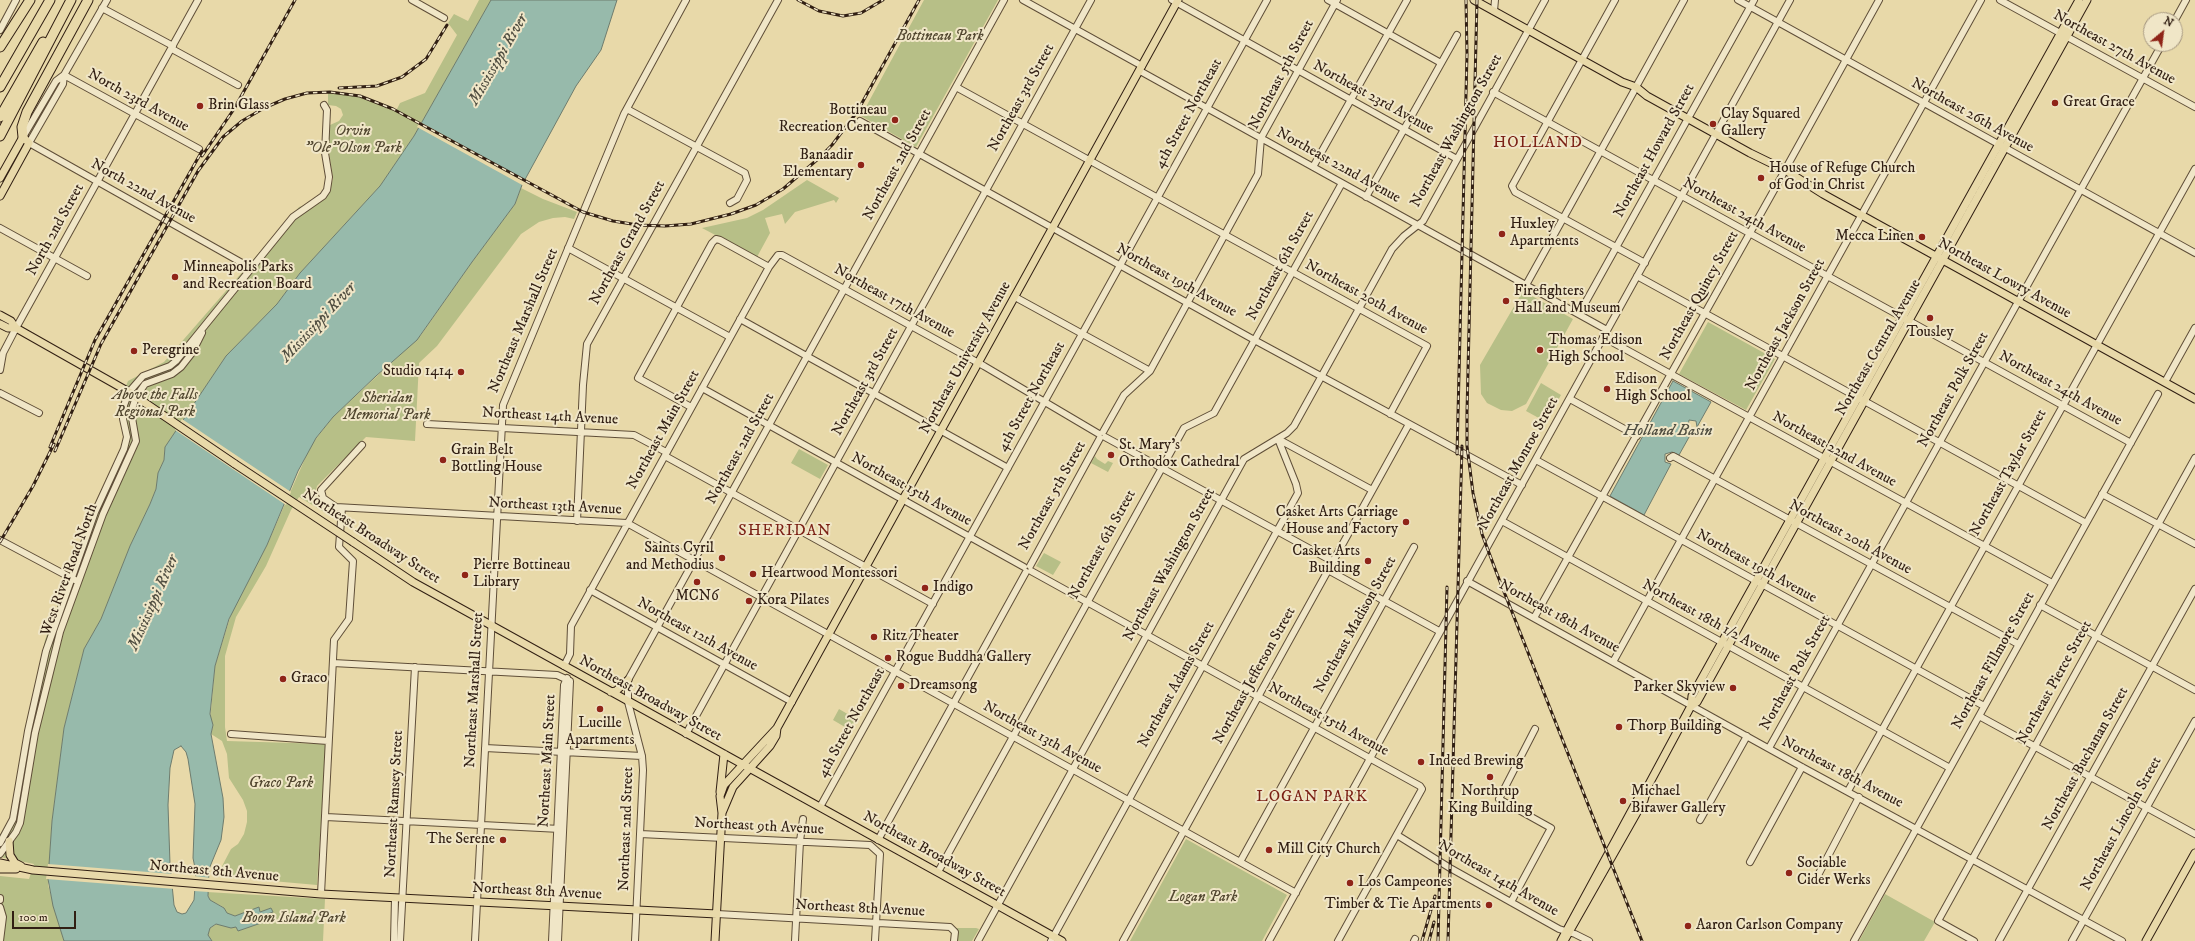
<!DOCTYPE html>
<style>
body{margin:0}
#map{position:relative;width:2195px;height:941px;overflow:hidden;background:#e8d9a9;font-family:"IM FELL DW Pica",serif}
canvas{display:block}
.north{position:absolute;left:2143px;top:12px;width:40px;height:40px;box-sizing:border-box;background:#f0e6c7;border:1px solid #a4967f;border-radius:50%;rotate:29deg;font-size:11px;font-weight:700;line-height:16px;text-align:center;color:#311f13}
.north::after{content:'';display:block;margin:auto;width:14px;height:18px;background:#8f2418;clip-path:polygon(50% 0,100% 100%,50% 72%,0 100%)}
.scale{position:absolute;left:12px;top:911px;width:64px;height:18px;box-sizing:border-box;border:2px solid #311f13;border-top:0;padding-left:5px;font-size:12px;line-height:14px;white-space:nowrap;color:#311f13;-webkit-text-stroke:3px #f0e6c7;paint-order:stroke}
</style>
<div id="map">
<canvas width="2195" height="941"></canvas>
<div class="north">N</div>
<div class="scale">100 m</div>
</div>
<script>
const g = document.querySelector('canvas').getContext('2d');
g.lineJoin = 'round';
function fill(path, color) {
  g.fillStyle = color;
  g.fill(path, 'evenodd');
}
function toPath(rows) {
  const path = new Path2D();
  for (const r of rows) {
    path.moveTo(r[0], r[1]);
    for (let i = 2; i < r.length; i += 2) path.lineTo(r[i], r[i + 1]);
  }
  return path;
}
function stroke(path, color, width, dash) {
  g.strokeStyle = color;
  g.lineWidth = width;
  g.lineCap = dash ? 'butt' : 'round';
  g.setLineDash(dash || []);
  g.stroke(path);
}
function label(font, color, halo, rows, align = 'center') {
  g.font = font + ' "IM FELL DW Pica",serif';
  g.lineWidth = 4;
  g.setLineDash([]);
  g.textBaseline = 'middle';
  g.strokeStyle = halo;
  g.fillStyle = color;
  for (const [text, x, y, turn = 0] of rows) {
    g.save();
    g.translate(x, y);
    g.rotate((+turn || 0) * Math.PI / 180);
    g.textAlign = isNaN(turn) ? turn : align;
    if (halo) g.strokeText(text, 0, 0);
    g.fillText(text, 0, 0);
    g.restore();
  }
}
const green = toPath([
 [479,0,491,0,414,136,380,186,300,273,277,304,226,356,165,447,164,460,158,473,156,489,150,504,130,546,101,619,84,649,64,728,52,821,48,885,64,941,0,941,0,876,29,879,34,864,0,857,0,835,9,821,45,640,92,511,122,447,124,436,120,420,121,398,128,381,164,362,299,207,308,204,310,209,328,195,333,179,329,153,329,128,330,125,339,121,343,115,341,109,336,106,328,105,328,92,360,96,396,111,400,103,425,93,457,35,448,23,454,14,468,21],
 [924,0,998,0,916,147,861,116],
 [807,180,839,198,836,203,834,200,795,212,785,224,782,214,765,218,770,233,757,257,702,228,747,218,763,210],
 [521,188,543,199,577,212,574,219,565,217,553,218,539,222,521,234,437,346,419,363,415,441,366,437,317,486,315,494,327,506,337,513,334,518,299,497,291,510,266,566,236,617,225,656,225,727,227,741,326,744,317,885,216,876,215,870,220,870,231,849,238,844,244,834,247,822,247,811,243,800,229,778,227,754,222,741,211,734,213,725,210,721,215,666,233,608,267,545,311,445,333,417,421,335,472,262,515,204],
 [1523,291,1573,319,1526,404,1512,411,1501,410,1487,403,1481,394,1480,365],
 [1708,322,1775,359,1746,410,1679,374],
 [1541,383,1561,395,1546,422,1526,411],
 [799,449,828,465,820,479,791,463],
 [1095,456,1097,459,1105,464,1108,461,1113,463,1108,472,1091,463],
 [1044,553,1061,562,1053,575,1036,566],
 [839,709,856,719,850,730,833,720],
 [1186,839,1287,895,1262,941,1130,941],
 [207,892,325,899,323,941,212,941,208,935,210,928,217,924,236,926,238,931,263,922,262,916,273,912,271,908,260,912,259,907,235,916,227,913,223,907,210,900],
 [1885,894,1935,922,1924,941,1859,941],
 [957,928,976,928,979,929,972,941,957,941]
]);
const water = toPath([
 [491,0,617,0,601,50,576,86,522,185,515,204,472,262,417,340,376,376,333,417,316,438,298,471,267,545,229,619,215,666,210,714,213,725,211,734,223,798,224,817,221,840,209,869,208,896,210,900,224,908,227,913,235,916,259,907,260,912,271,908,273,912,262,916,264,922,238,931,236,927,231,928,216,924,210,928,208,935,212,941,64,941,53,906,48,879,52,821,64,728,84,649,101,619,130,546,150,504,156,489,158,473,164,460,165,447,226,356,277,304,300,273,380,186,414,136,491,0],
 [181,746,186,752,188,759,195,804,193,858,196,873,194,900,186,913,182,914,177,912,174,905,170,864,168,805,170,768,174,750,181,746],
 [1673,381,1711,402,1697,427,1696,421,1689,420,1688,427,1693,430,1679,455,1672,452,1665,454,1665,462,1671,464,1644,515,1610,496,1673,381]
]);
const pier = toPath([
 [420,122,527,181,524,186,417,127],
 [182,419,291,492,286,505,175,430],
 [48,864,173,874,175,889,46,879],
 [194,876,211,878,209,892,194,891]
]);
const minor = toPath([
 [107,0,64,75,63,84,29,143,251,268],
 [412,0,444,18],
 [1023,0,1142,66],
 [1172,0,1457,159],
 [1328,0,1441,63],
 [1615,0,1512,186,1515,192,1645,263],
 [1738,0,2195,253],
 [2000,0,2195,107],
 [102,8,173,46],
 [1494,11,1495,0],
 [2175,20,2186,0],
 [0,30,16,0],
 [172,49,238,85],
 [1140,71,1607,330],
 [64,75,199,149],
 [956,87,1427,346,1390,414],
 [1636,87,1684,0],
 [1493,92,2131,443],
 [627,109,745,173,747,180,737,199,730,203],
 [860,121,1258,342,1522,485],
 [23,137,56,81,64,75],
 [1313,167,1407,0],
 [1785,170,1879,0],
 [1366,197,1457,35],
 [0,228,87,276],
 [568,248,730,337],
 [1637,276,2086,523],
 [1526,285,1634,91],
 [1015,297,1150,371],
 [1579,314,1754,0],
 [740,319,1008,468],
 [1603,337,2052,583],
 [0,370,3,353,16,328,198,0],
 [2165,382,2195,328],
 [702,388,1024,567],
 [0,393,39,413],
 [1570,399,1637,436],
 [691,407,638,378,712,243,716,239,720,240,769,267],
 [427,424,634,435,666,452],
 [1103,432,1124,395,1150,371,1258,174,1261,138,1337,0],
 [1105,437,1332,561],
 [1278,439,1372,490],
 [362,445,321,490,323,498,336,507,627,523,1296,893],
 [665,456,933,604],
 [1670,458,1673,456,2018,644],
 [1536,460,1984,706],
 [2102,494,2195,544],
 [577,521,583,385,587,344,778,0],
 [1502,521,1950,768],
 [0,540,75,580],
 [1030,566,1100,438],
 [1328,570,1439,631],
 [1031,571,1420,786,1422,789,1338,941],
 [1467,581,1802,767,2122,941],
 [590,590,792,702],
 [2040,605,2195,690],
 [1534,618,1783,174],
 [1613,662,1981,0],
 [333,663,557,675,570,681,558,941],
 [564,666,570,654,571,626,769,267,778,255,782,255,984,366,1099,434],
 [1979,716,2195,834],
 [231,734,328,741],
 [686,734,1091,0],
 [485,748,642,756],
 [1769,748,2162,44],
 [1848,791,2195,169],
 [820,807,1267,0],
 [326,817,560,829],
 [1700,820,1747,736],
 [640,834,870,845,880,854,875,941],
 [1397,835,1450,868,1559,929,1575,934,1589,941],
 [878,840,1026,572],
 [0,843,13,819,28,731,46,651,95,512,124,449,127,437,123,419,123,408,129,392,143,376,170,366,176,361,293,217,323,196,327,190,329,177,325,153,327,110,324,105],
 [0,854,16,832,20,823,35,733,60,632,103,514,136,441,131,412,136,397,145,384,172,374,181,367,192,353,202,333],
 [1240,862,1414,547],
 [1750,862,1802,767],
 [938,872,1184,428,1214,413,1342,183],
 [1815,881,1859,797],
 [321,894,334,640,349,619,353,561,339,547,342,508],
 [0,898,0,900],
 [1511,902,1551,828,1499,799,1535,729],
 [0,907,3,917,0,941],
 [717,914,950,927,955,932,954,941],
 [394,941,395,898],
 [400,941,415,667],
 [475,941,503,405,624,114,686,0],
 [552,941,564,685,567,678],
 [635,941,643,770,642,756,628,702,628,680,1004,0],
 [795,941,800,841,803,819],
 [978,941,1244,459,1287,433,1294,426,1392,249,1404,236,1423,221,1545,0],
 [1051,941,1298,493,1296,484,1278,439],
 [1123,941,1409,424],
 [1269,941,1790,0],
 [1414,941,1415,939],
 [1854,941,2158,394],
 [1974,941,1938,921,2195,458],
 [1999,941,2195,589],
 [2072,941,2195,721]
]);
const major = toPath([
 [1474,0,1622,82,1636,87,1647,96,1750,153,1785,170,1823,194,2195,399],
 [0,178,23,137,29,143,0,196],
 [0,315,11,321,16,328],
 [0,324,8,328,16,328,129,392,235,464],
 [353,542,413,582,1062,941],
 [611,692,616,691,628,680],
 [1691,706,1697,702,2087,0],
 [720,792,724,754],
 [722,813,720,796,724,785,777,728,1178,0],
 [9,841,10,855,15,863,21,866],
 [0,863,33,870,321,894,717,914],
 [0,869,16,869],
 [715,941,722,813,733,787,770,746,776,736,777,728],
 [1561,941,1639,797,1645,790],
 [1564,941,1644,800,1648,786,1691,706,1692,696,2079,0],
 [2146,941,2195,853]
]);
const highway = toPath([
 [0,47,30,0],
 [0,87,50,0],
 [0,117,43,42],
 [0,136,71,0],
 [23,137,22,127,27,112,88,0]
]);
const rail = toPath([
 [798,0,819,11,843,16,861,13,883,0],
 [1477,0,1467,412,1467,446,1473,493,1482,534,1497,574,1642,941],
 [339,88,377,86,402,77,426,59,447,25],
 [202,156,234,109,295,0],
 [50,447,95,340,202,151],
 [55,451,101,344,198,171,223,137,242,121,264,108,285,99,307,93,330,92,360,96,393,109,583,212,613,221,638,225,665,226,691,224,731,214,756,205,783,189,818,159,832,145,857,112,919,0],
 [1457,454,1467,54,1466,0],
 [0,542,33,486,54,444],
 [1422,941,1435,896],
 [1429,941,1434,922],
 [1438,941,1447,587],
 [1448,941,1462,446]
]);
const majorBridge = toPath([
 [235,464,353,542]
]);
const markers = [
 [2055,103,4,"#8f2418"],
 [200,106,4,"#8f2418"],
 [895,120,4,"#8f2418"],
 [1713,124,4,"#8f2418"],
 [861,165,4,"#8f2418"],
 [1761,178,4,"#8f2418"],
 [1502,234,4,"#8f2418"],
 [1922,237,4,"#8f2418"],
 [175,277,4,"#8f2418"],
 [1506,301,4,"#8f2418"],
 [1930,318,4,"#8f2418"],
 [1540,350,4,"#8f2418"],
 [134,351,4,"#8f2418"],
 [461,372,4,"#8f2418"],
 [1607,389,4,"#8f2418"],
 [1111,455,4,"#8f2418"],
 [443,460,4,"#8f2418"],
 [1406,522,4,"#8f2418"],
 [722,558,4,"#8f2418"],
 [1368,561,4,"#8f2418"],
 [753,574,4,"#8f2418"],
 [465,575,4,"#8f2418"],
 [697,582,4,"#8f2418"],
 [925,588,4,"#8f2418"],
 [749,601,4,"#8f2418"],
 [874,637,4,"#8f2418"],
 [888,658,4,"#8f2418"],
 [283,679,4,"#8f2418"],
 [901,686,4,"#8f2418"],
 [1733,688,4,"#8f2418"],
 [600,709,4,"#8f2418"],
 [1619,727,4,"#8f2418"],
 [1421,762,4,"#8f2418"],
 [1490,777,4,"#8f2418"],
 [1623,801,4,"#8f2418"],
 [503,840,4,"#8f2418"],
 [1269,850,4,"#8f2418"],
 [1789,873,4,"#8f2418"],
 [1350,883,4,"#8f2418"],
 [1489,905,4,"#8f2418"],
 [1688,926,4,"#8f2418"]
];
const parkNames = [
 ["Bottineau Park",940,37],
 ["Orvin",353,132],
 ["\"Ole\"Olson Park",353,149],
 ["Above the Falls",155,396],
 ["Regional Park",155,413],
 ["Sheridan",387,399],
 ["Memorial Park",387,416],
 ["Graco Park",281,784],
 ["Logan Park",1203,898],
 ["Boom Island Park",294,919]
];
const streetNames = [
 ["Northeast 27th Avenue",2114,48,29],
 ["Northeast 5th Street",1282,75,-62],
 ["Northeast 3rd Street",1022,98,-61],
 ["Northeast 23rd Avenue",1373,98,29],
 ["North 23rd Avenue",138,101,29],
 ["4th Street Northeast",1189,114,-61],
 ["Northeast 26th Avenue",1972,116,29],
 ["Northeast Washington Street",1457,131,-61],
 ["Northeast Howard Street",1655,151,-61],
 ["Northeast 2nd Street",898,165,-61],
 ["Northeast 22nd Avenue",1338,166,29],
 ["North 22nd Avenue",143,192,29],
 ["Northeast 24th Avenue",1744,216,29],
 ["North 2nd Street",56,230,-61],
 ["Northeast Grand Street",628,243,-61],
 ["Northeast 6th Street",1281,266,-61],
 ["Northeast Lowry Avenue",2004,279,29],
 ["Northeast 19th Avenue",1176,281,29],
 ["Northeast Quincy Street",1700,296,-61],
 ["Northeast 20th Avenue",1366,298,29],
 ["Northeast 17th Avenue",894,302,29],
 ["Northeast Marshall Street",524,321,-67],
 ["Northeast Jackson Street",1786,325,-61],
 ["Northeast Central Avenue",1879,348,-60],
 ["Northeast University Avenue",966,358,-61],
 ["Northeast 3rd Street",866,382,-61],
 ["Northeast 24th Avenue",2060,389,29],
 ["Northeast Polk Street",1954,390,-61],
 ["4th Street Northeast",1032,397,-61],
 ["Northeast 14th Avenue",550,417,3],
 ["Northeast Main Street",664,430,-61],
 ["Northeast 2nd Street",741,449,-61],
 ["Northeast 22nd Avenue",1834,450,29],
 ["Northeast Monroe Street",1519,464,-61],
 ["Northeast Taylor Street",2009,473,-61],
 ["Northeast 15th Avenue",911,490,29],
 ["Northeast 5th Street",1053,496,-61],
 ["Northeast 13th Avenue",555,507,3],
 ["Northeast Broadway Street",371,537,33],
 ["Northeast 20th Avenue",1850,538,29],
 ["Northeast 6th Street",1103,545,-61],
 ["Northeast Washington Street",1170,565,-61],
 ["Northeast 19th Avenue",1756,567,29],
 ["West River Road North",70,570,-70],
 ["Northeast 18th Avenue",1559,617,29],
 ["Northeast 18th 1/2 Avenue",1711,622,29],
 ["Northeast Madison Street",1356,625,-61],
 ["Northeast 12th Avenue",697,635,29],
 ["Northeast Fillmore Street",1994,661,-61],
 ["Northeast Polk Street",1796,673,-61],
 ["Northeast Jefferson Street",1255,676,-61],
 ["Northeast Pierce Street",2055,683,-61],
 ["Northeast Adams Street",1177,685,-61],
 ["Northeast Marshall Street",475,690,-87],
 ["Northeast Broadway Street",650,699,29],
 ["Northeast 15th Avenue",1328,720,29],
 ["4th Street Northeast",852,723,-61],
 ["Northeast 13th Avenue",1042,738,29],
 ["Northeast Buchanan Street",2086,759,-61],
 ["Northeast Main Street",548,761,-87],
 ["Northeast 18th Avenue",1842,773,28],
 ["Northeast Ramsey Street",395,804,-87],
 ["Northeast Lincoln Street",2122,824,-61],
 ["Northeast 9th Avenue",759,827,3],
 ["Northeast 2nd Street",627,829,-88],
 ["Northeast Broadway Street",934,855,29],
 ["Northeast 8th Avenue",214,872,5],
 ["Northeast 14th Avenue",1498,879,30],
 ["Northeast 8th Avenue",537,892,3],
 ["Northeast 8th Avenue",860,909,3]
];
const poiNames = [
 ["Great Grace",2063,103],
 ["Brin Glass",208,106],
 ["Bottineau",887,111,"right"],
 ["Recreation Center",887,128,"right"],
 ["Clay Squared",1721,115],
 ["Gallery",1721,132],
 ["Banaadir",853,156,"right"],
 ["Elementary",853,173,"right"],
 ["House of Refuge Church",1769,169],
 ["of God in Christ",1769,186],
 ["Huxley",1510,225],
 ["Apartments",1510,242],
 ["Mecca Linen",1914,237,"right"],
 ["Minneapolis Parks",183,268],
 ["and Recreation Board",183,285],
 ["Firefighters",1514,292],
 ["Hall and Museum",1514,309],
 ["Tousley",1930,333,"center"],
 ["Thomas Edison",1548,341],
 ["High School",1548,358],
 ["Peregrine",142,351],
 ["Studio 1414",453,372,"right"],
 ["Edison",1615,380],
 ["High School",1615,397],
 ["St. Mary's",1119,446],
 ["Orthodox Cathedral",1119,463],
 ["Grain Belt",451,451],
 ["Bottling House",451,468],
 ["Casket Arts Carriage",1398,513,"right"],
 ["House and Factory",1398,530,"right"],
 ["Saints Cyril",714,549,"right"],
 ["and Methodius",714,566,"right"],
 ["Casket Arts",1360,552,"right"],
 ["Building",1360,569,"right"],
 ["Pierre Bottineau",473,566],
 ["Library",473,583],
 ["Heartwood Montessori",761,574],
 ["Indigo",933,588],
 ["MCN6",697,597,"center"],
 ["Kora Pilates",757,601],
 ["Ritz Theater",882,637],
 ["Rogue Buddha Gallery",896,658],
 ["Graco",291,679],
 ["Dreamsong",909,686],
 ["Parker Skyview",1725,688,"right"],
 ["Lucille",600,724,"center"],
 ["Apartments",600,741,"center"],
 ["Thorp Building",1627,727],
 ["Indeed Brewing",1429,762],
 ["Northrup",1490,792,"center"],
 ["King Building",1490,809,"center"],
 ["Michael",1631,792],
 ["Birawer Gallery",1631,809],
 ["The Serene",495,840,"right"],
 ["Mill City Church",1277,850],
 ["Sociable",1797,864],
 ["Cider Werks",1797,881],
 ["Los Campeones",1358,883],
 ["Timber & Tie Apartments",1481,905,"right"],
 ["Aaron Carlson Company",1696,926]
];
const waterNames = [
 ["Mississippi River",499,60,-60],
 ["Mississippi River",319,323,-47],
 ["Holland Basin",1668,432],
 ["Mississippi River",154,603,-66]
];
const neighbourhoodNames = [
 ["HOLLAND",1538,144],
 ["SHERIDAN",785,532],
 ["LOGAN PARK",1312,798]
];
fill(green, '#b7bf87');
fill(water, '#97baab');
stroke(water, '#6e7c6e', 1);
fill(pier, '#e8d9a9');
stroke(minor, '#5f4e38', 8);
stroke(major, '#311f13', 9);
stroke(highway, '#311f13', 11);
stroke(minor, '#f0e6c7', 6);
stroke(major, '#e8d9a9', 7);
stroke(highway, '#e8d9a9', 9);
stroke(rail, '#311f13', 3);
stroke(rail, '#f0e6c7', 1.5, [4.5]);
stroke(majorBridge, '#311f13', 9, []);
stroke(majorBridge, '#e8d9a9', 7);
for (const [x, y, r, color] of markers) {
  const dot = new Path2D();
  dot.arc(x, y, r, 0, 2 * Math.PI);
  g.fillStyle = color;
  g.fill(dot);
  stroke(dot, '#f0e6c7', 1.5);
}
label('italic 15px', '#524730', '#f0e6c7', parkNames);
label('15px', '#311f13', '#f0e6c7', streetNames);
label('15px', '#311f13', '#f0e6c7', poiNames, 'left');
label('italic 16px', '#504e41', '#f0e6c7', waterNames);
g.letterSpacing = '1px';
label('16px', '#7a1f14', '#f0e6c7', neighbourhoodNames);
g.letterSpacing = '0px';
</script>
